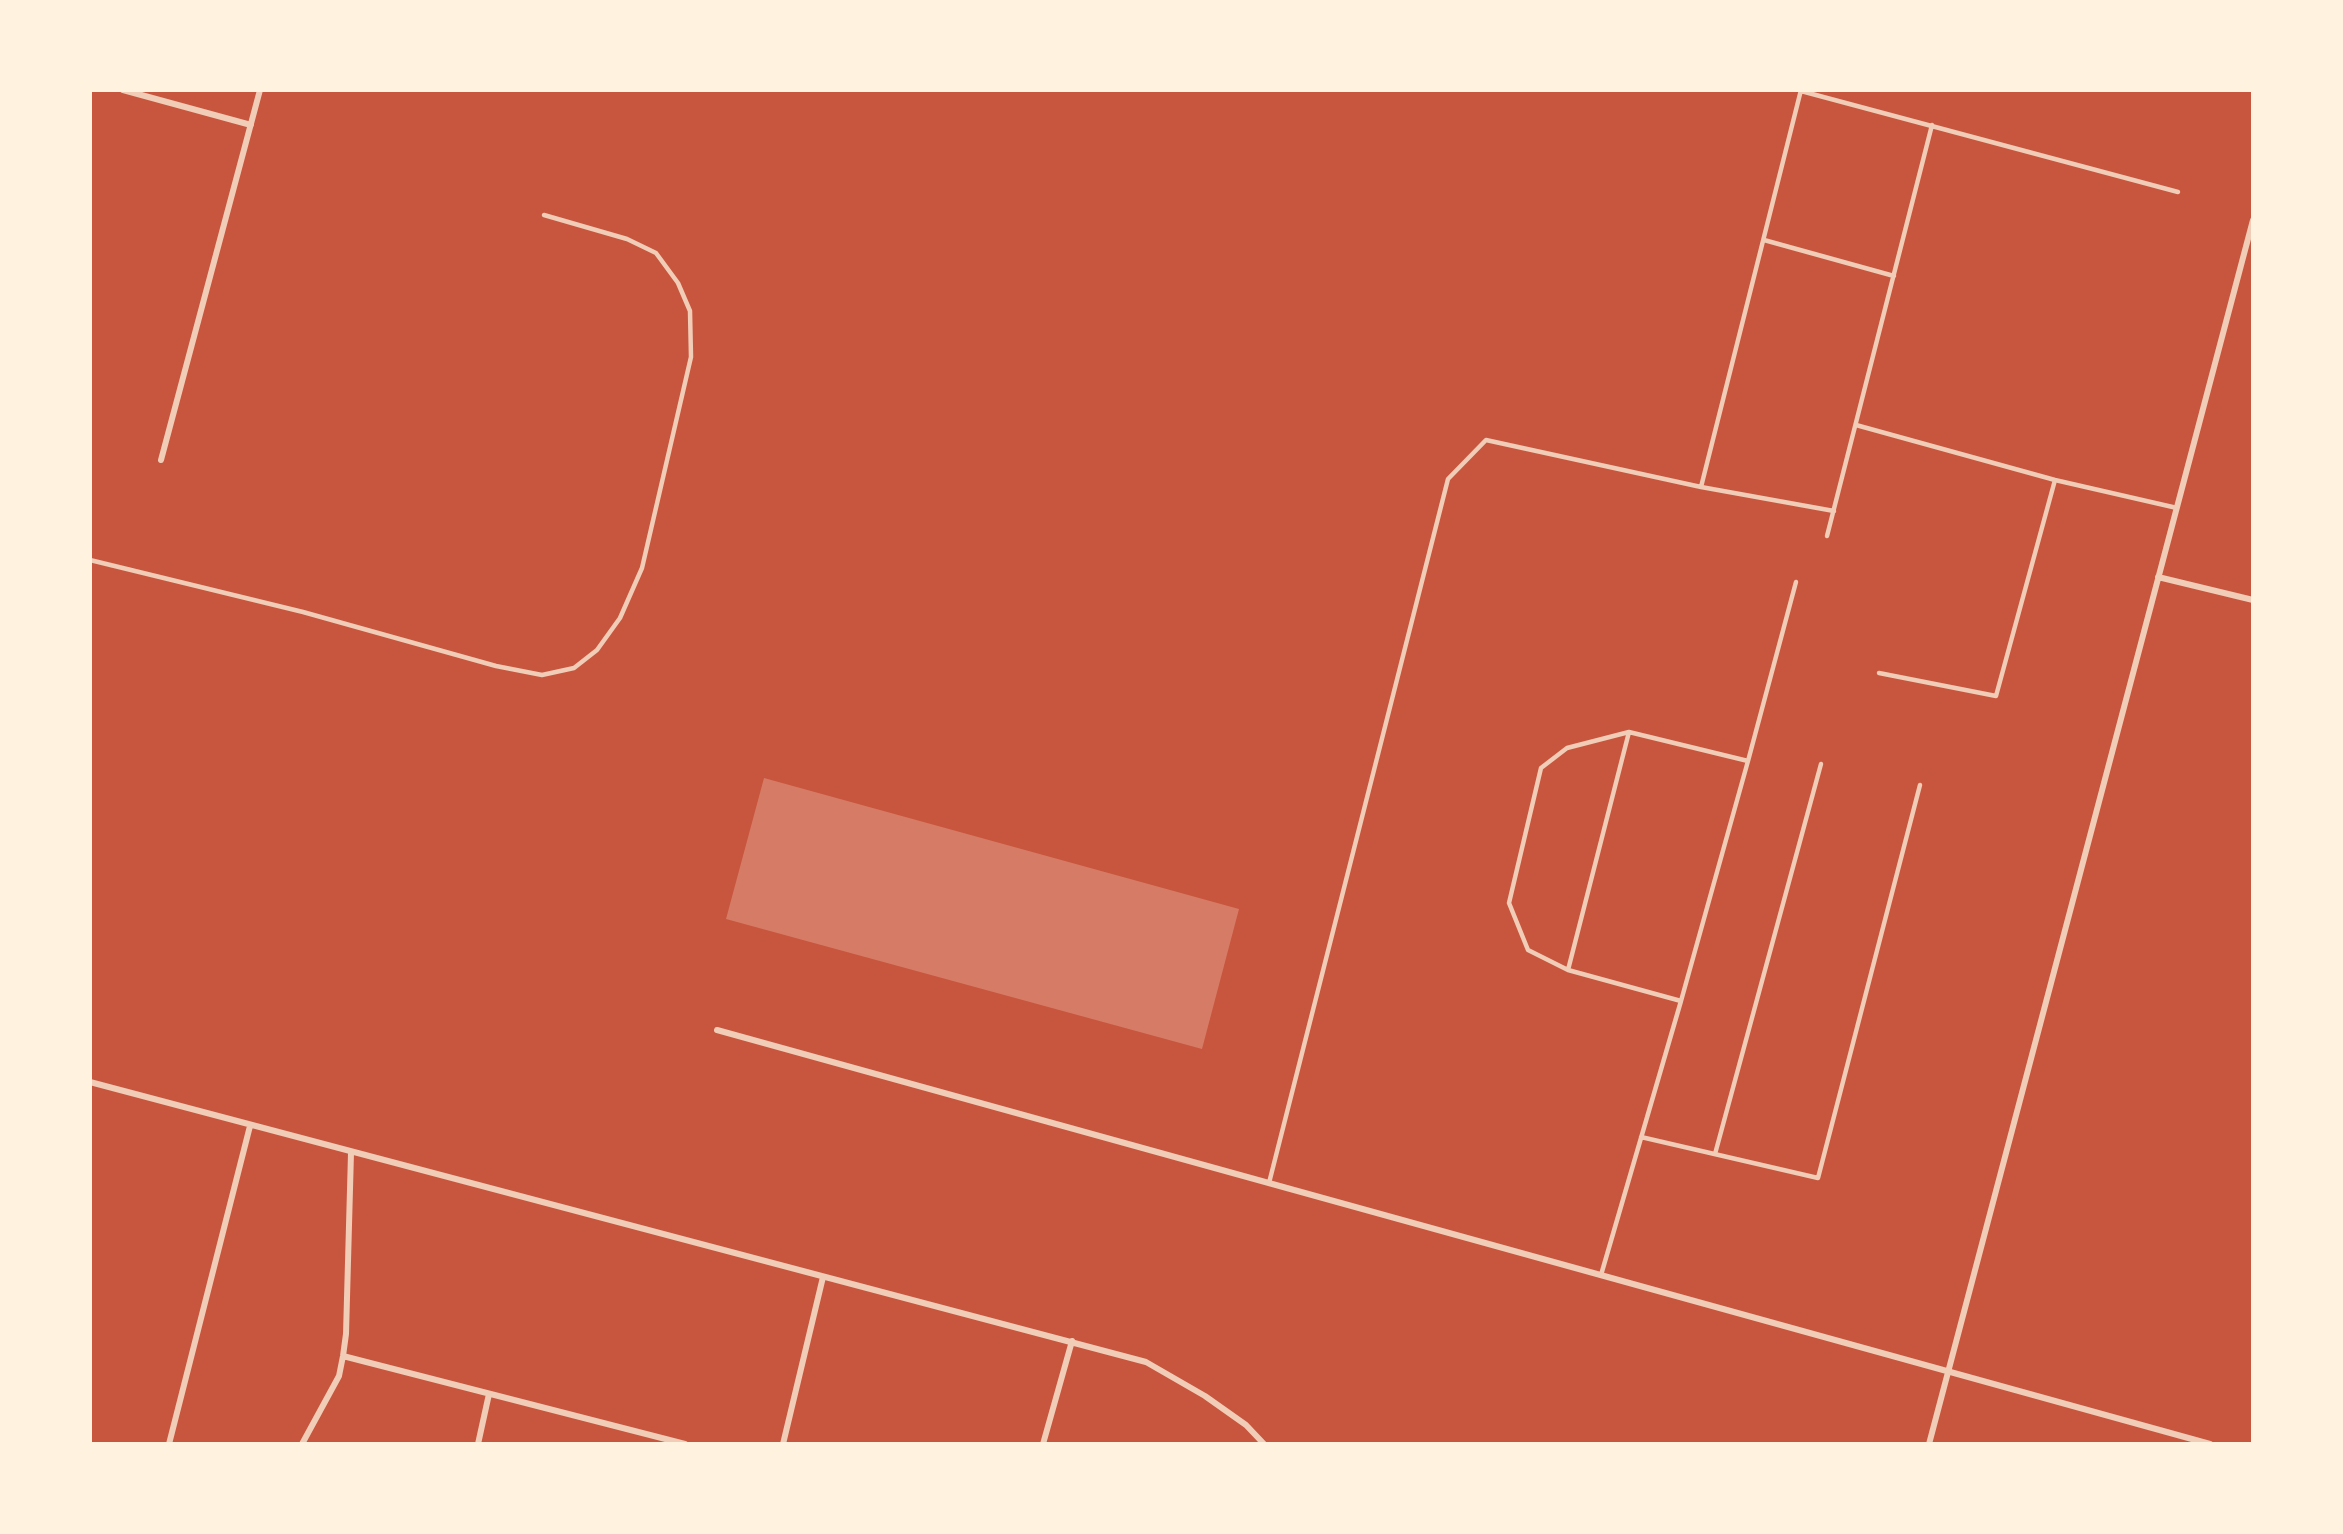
<!DOCTYPE html>
<style>
body{margin:0}
#map{position:relative;width:2343px;height:1534px;overflow:hidden;background:#c8553d;font-family:Cabin,sans-serif}
canvas{display:block}
.frame{position:absolute;inset:0;border:92px solid #fff3e0;pointer-events:none}
</style>
<div id="map">
<canvas width="2343" height="1534"></canvas>
<div class="frame"></div>
</div>
<script>
const g = document.querySelector('canvas').getContext('2d');
g.lineJoin = 'round';
function fill(path, color) {
  g.fillStyle = color;
  g.fill(path, 'evenodd');
}
function toPath(rows) {
  const path = new Path2D();
  for (const r of rows) {
    path.moveTo(r[0], r[1]);
    for (let i = 2; i < r.length; i += 2) path.lineTo(r[i], r[i + 1]);
  }
  return path;
}
function stroke(path, color, width, dash) {
  g.strokeStyle = color;
  g.lineWidth = width;
  g.lineCap = dash ? 'butt' : 'round';
  g.setLineDash(dash || []);
  g.stroke(path);
}
const building = toPath([
 [764,778,1239,909,1202,1049,726,919]
]);
const service = toPath([
 [1801,91,2178,192],
 [1764,240,1894,276],
 [1856,425,2055,480,2177,508],
 [1701,487,1801,90],
 [1827,536,1932,125],
 [90,560,303,612,496,666,542,675,574,668,597,650,620,618,642,568,691,357,690,311,678,283,656,253,627,239,544,215],
 [1879,673,1996,696,2055,480],
 [1748,761,1796,582],
 [1568,970,1629,732,1748,761,1681,1001],
 [1641,1137,1818,1178,1920,785],
 [1715,1154,1821,764],
 [1269,1183,1448,479,1486,440,1701,487,1834,511],
 [1601,1275,1681,1001,1568,970,1528,950,1509,903,1541,768,1567,748,1629,732]
]);
const minor = toPath([
 [123,90,251,125],
 [161,460,260,90],
 [2158,577,2253,600],
 [717,1030,2210,1444],
 [90,1082,1146,1362,1205,1396,1246,1425,1264,1444],
 [343,1356,685,1444],
 [169,1444,250,1126],
 [302,1444,339,1376,343,1356,346,1334,351,1153],
 [478,1444,489,1394],
 [783,1444,823,1277],
 [1043,1444,1072,1341],
 [1929,1444,2253,220]
]);
fill(building, '#d67c66');
stroke(service, '#f1ccb7', 4.5);
stroke(minor, '#f1ccb7', 6);
</script>
